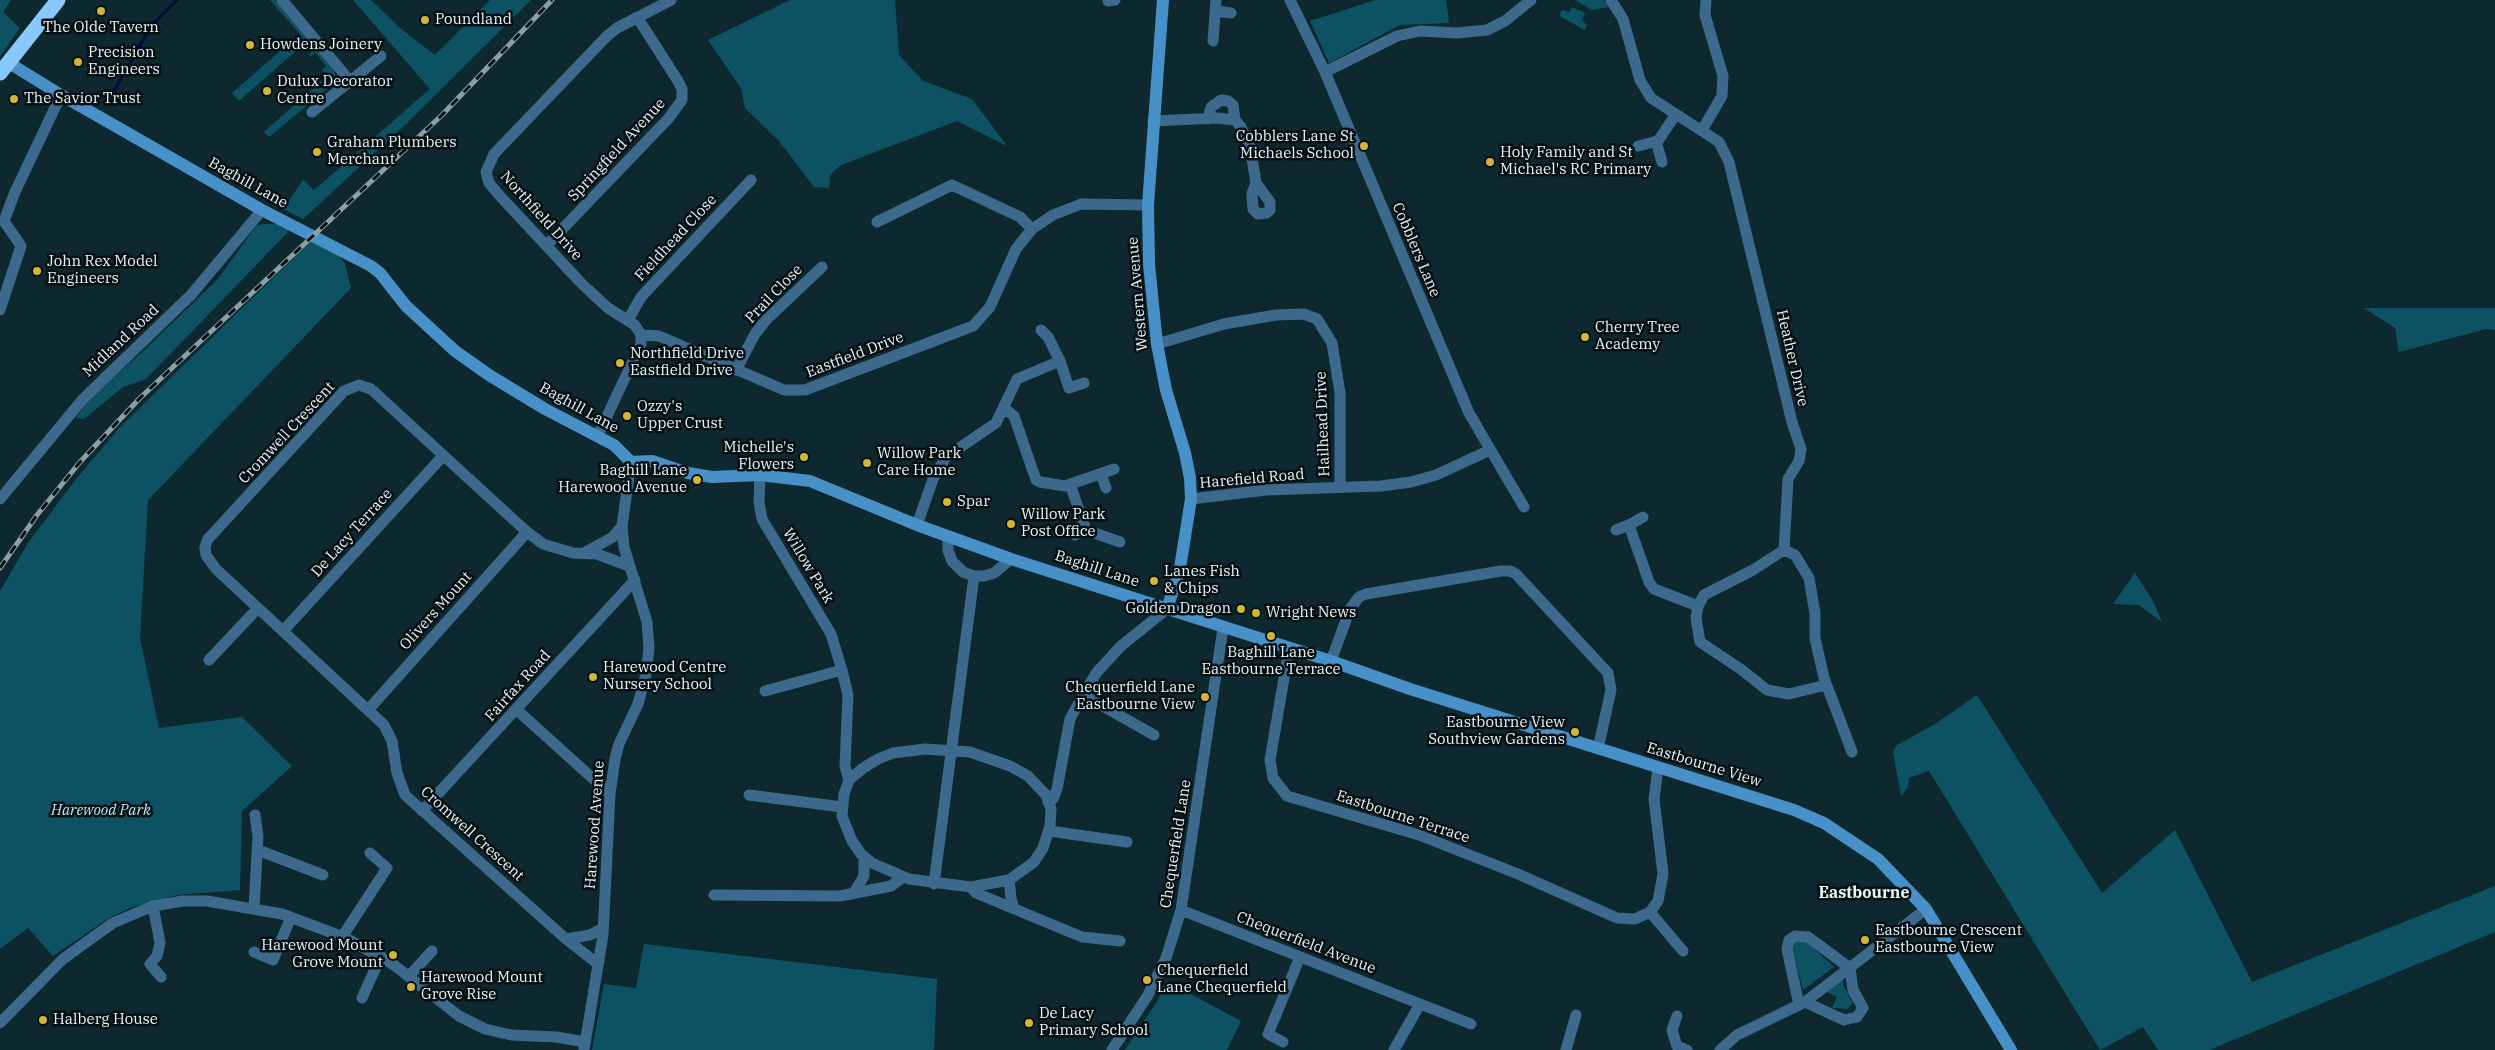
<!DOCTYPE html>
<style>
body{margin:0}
canvas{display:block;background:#0e282f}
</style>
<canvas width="2495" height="1050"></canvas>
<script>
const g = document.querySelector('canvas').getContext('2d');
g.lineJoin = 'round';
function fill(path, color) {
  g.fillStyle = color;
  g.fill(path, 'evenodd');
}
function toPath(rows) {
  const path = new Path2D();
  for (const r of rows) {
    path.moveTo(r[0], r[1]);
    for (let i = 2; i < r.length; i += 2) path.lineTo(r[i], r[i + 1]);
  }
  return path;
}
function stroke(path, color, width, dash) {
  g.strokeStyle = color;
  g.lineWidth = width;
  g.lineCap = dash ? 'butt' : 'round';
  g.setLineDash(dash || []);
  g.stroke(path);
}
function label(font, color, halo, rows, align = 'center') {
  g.font = font + ' "IBM Plex Serif",serif';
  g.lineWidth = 5;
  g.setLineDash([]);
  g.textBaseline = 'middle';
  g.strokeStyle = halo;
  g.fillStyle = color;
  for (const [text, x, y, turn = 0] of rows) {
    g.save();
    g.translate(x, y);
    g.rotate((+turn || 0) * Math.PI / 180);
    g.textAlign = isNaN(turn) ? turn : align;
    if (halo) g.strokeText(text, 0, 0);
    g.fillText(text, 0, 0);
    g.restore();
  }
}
const green = toPath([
 [0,0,11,0,3,12,20,28,0,56],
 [270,0,275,0,307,37,306,42,239,101,232,93,300,34],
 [353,0,371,0,400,28,435,55,490,0,531,0,407,123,303,219,283,209,303,180,314,190,430,89],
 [790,0,895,0,899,55,923,81,972,99,1007,146,957,121,841,165,830,175,829,188,814,187,779,141,745,108,741,88,708,40],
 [1375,0,1446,0,1449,23,1400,25,1329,63,1310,21],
 [1575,0,1604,0,1609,7,1592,10],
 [1572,7,1585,13,1582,20,1587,25,1585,30,1559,16,1562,10,1569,12],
 [314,50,319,51,333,69,336,77,334,83,269,137,264,132,327,76,322,70,326,66,316,53,309,57,311,52],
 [263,224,280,224,291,229,146,379,123,387,84,419,76,418,90,398,142,352,218,279,256,226],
 [312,240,336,252,345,264,351,288,148,500,140,638,159,728,242,717,292,766,242,811,240,890,177,895,130,908,109,918,53,956,28,928,0,949,0,591,28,543,76,479,121,426],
 [2364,308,2495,308,2495,330,2486,329,2399,352,2395,328],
 [2135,573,2153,601,2162,622,2139,605,2113,604],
 [1977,695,2102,893,2175,830,2252,982,2495,886,2495,932,2209,1050,2158,1050,2143,1027,2100,1050,1929,771,1909,778,1908,787,1901,796,1893,752,1897,745,1935,724],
 [1793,940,1806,941,1834,967,1803,990,1791,944],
 [644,944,937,979,934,1050,592,1050,604,984,636,988],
 [1843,979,1843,985,1853,1003,1847,1009,1832,1008,1837,997,1825,991],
 [1167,981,1241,1021,1227,1050,1125,1050,1156,1003]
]);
const stream = toPath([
 [110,98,151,26,177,0]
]);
const street = toPath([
 [282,0,350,81],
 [1290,0,1325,72,1469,413,1524,507],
 [1611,0,1623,19,1640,80,1651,98,1719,142,1729,162,1792,422,1801,449,1799,461,1788,479,1784,550,1795,555,1809,578,1815,613,1815,638,1824,678,1852,752],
 [1108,1,1115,0],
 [1216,11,1231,13],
 [1213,41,1216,0],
 [1325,72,1397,36,1420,31,1457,33,1487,30,1505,21,1531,0],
 [312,112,381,56],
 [1208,119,1211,107,1221,100,1228,101,1233,105,1235,120],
 [1153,121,1217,118,1235,120,1241,127,1250,146,1256,183,1270,202,1270,210,1266,213,1258,214,1253,209,1252,194,1256,183],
 [1702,130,1722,96,1723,76,1705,15,1706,0],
 [1656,141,1662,162],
 [1638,146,1658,141,1676,114],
 [877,222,952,185,1020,217,1032,229],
 [547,245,668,119,682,100,682,89,678,81,637,17],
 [0,310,21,246,4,221,15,192,61,95],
 [628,320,641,297,751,180],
 [641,335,659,336,784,390,805,390,973,326,990,307,1016,249,1032,229,1053,215,1081,204,1148,205],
 [1157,344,1224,324,1276,315,1304,314,1317,319,1332,343,1340,393,1340,487],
 [1060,361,1069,388,1084,383],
 [736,370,755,334,766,320,822,267],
 [1004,408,1014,416,1036,480,1040,482,1065,486,1114,469],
 [598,435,641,344,641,335,635,325,608,308,582,284,500,196,489,183,486,172,494,154,607,36,617,28,671,0],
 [1101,474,1106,488],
 [760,475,759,502,762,519,831,634,842,670,848,695,845,766,849,780],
 [1070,484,1086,530],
 [0,499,83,399,191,295,262,210],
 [1191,499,1266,490,1381,486,1411,482,1436,475,1490,450],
 [1643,517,1629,525,1649,582,1654,589,1698,606],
 [917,525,933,479,946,457,996,423,1017,379,1060,361,1048,337,1041,330],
 [1616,530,1629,525],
 [1075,535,1086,530,1120,542],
 [948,537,948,550,952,561,963,572,974,576,984,576,994,573,1011,559],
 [1784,550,1753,570,1704,595,1698,606,1696,618,1700,642,1742,670,1767,690,1789,694,1826,685],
 [584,553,613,537,622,526],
 [283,631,443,456],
 [1289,649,1270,760,1273,778,1287,796,1419,835,1518,874,1617,918,1635,919,1650,912,1658,901,1663,874,1654,799,1658,768],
 [209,660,258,608],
 [1331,661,1350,609,1359,597,1366,594,1501,571,1510,571,1516,574,1608,673,1611,690,1598,749],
 [765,691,842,670],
 [1083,695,1154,735],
 [368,710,527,532],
 [517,710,610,794],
 [749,795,842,807],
 [1048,802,1053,799,1057,789,1070,719,1083,695,1097,672,1121,646,1167,609],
 [422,811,635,580],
 [1049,831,1127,842],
 [258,850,323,875],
 [1009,880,1011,898,1014,909],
 [934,884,974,576],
 [971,887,1009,880,1034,862,1043,848,1050,826,1051,809,1046,795,1028,776,1010,766,970,752,925,749,893,753,878,759,863,768,849,780,844,794,842,816,852,841,861,854,872,863,909,879,971,887,976,893,1082,937,1120,941],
 [853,894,864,876,864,857],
 [714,895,840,896,891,886,903,877],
 [153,906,160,943,157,956,150,964,161,977],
 [254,908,258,836,255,815],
 [1181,910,1471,1024],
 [1650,912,1683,951],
 [342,937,387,868,370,853],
 [566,939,590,935,603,928],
 [254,952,273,960,291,917],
 [598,964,566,939,405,795,397,773,392,741,384,725,216,569,206,555,205,547,208,539,344,391,359,385,371,389,527,532,543,544,573,553,597,554,629,566],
 [409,976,432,951],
 [362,998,381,956],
 [1799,1005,1787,949,1789,940,1795,936,1808,937,1850,968,1853,990,1863,1008,1857,1017,1844,1020,1805,1002],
 [1677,1016,1672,1030,1677,1046,1687,1050],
 [0,1023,63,959,113,923,153,906,183,901,207,901,282,914,346,938,394,965,459,1016,485,1029,511,1035,556,1037,585,1042],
 [1283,1042,1268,1034,1300,957],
 [584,1050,603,935,610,794,615,759,619,744,638,704,646,674,649,648,647,622,624,547,622,526,631,462],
 [1112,1050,1148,995,1166,958,1181,910,1223,628],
 [1394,1050,1420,1004],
 [1566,1050,1576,1015],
 [1720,1050,1737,1035,1805,1002,1926,909]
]);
const secondary = toPath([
 [1163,0,1148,205,1149,264,1157,344,1166,390,1185,453,1190,478,1191,499,1180,568,1167,609],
 [9,63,61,95,262,210,371,266,380,273,406,306,455,351,489,375,545,409,614,445,631,462,652,461,688,473,712,477,760,475,810,481,917,525,1011,559,1331,661,1410,689,1794,810,1824,823,1878,859,1926,909,2011,1050]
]);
const highway = toPath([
 [0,73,58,0]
]);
const rail = toPath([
 [0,568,37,515,80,462,140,398,442,115,552,0]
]);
const markers = [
 [101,11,5,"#d5b535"],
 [425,20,5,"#d5b535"],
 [250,45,5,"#d5b535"],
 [78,62,5,"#d5b535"],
 [267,91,5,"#d5b535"],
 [14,99,5,"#d5b535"],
 [1364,146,5,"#d5b535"],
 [317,152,5,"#d5b535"],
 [1490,162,5,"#d5b535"],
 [37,271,5,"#d5b535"],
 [1585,337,5,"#d5b535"],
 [620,363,5,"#d5b535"],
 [627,416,5,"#d5b535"],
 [804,457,5,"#d5b535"],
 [867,463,5,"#d5b535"],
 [697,480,5,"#d5b535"],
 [947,502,5,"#d5b535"],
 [1011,524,5,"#d5b535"],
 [1154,581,5,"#d5b535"],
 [1241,609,5,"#d5b535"],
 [1256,613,5,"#d5b535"],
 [1271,636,5,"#d5b535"],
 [593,677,5,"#d5b535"],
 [1205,697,5,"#d5b535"],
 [1575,732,5,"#d5b535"],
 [1865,940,5,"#d5b535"],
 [393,955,5,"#d5b535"],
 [1147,980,5,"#d5b535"],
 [411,987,5,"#d5b535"],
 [43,1020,5,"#d5b535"],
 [1029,1023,5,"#d5b535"]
];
const poiNames = [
 ["Poundland",435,20],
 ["The Olde Tavern",101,28,"center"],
 ["Howdens Joinery",260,45],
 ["Precision",88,53],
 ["Engineers",88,70],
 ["Dulux Decorator",277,82],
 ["Centre",277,99],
 ["The Savior Trust",24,99],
 ["Cobblers Lane St",1354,137,"right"],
 ["Michaels School",1354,154,"right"],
 ["Graham Plumbers",327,143],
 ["Merchant",327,160],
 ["Holy Family and St",1500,153],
 ["Michael's RC Primary",1500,170],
 ["John Rex Model",47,262],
 ["Engineers",47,279],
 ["Cherry Tree",1595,328],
 ["Academy",1595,345],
 ["Northfield Drive",630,354],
 ["Eastfield Drive",630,371],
 ["Ozzy's",637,407],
 ["Upper Crust",637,424],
 ["Michelle's",794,448,"right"],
 ["Flowers",794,465,"right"],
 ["Willow Park",877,454],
 ["Care Home",877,471],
 ["Baghill Lane",687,471,"right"],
 ["Harewood Avenue",687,488,"right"],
 ["Spar",957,502],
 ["Willow Park",1021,515],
 ["Post Office",1021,532],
 ["Lanes Fish",1164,572],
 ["& Chips",1164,589],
 ["Golden Dragon",1231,609,"right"],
 ["Wright News",1266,613],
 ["Baghill Lane",1271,653,"center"],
 ["Eastbourne Terrace",1271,670,"center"],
 ["Harewood Centre",603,668],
 ["Nursery School",603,685],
 ["Chequerfield Lane",1195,688,"right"],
 ["Eastbourne View",1195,705,"right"],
 ["Eastbourne View",1565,723,"right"],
 ["Southview Gardens",1565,740,"right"],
 ["Eastbourne Crescent",1875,931],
 ["Eastbourne View",1875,948],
 ["Harewood Mount",383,946,"right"],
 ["Grove Mount",383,963,"right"],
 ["Chequerfield",1157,971],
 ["Lane Chequerfield",1157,988],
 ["Harewood Mount",421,978],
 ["Grove Rise",421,995],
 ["De Lacy",1039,1014],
 ["Primary School",1039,1031],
 ["Halberg House",53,1020]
];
const streetNames = [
 ["Springfield Avenue",617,150,-47],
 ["Baghill Lane",248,183,29],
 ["Northfield Drive",541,216,48],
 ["Fieldhead Close",676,238,-47],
 ["Cobblers Lane",1416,250,67],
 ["Prail Close",774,294,-46],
 ["Western Avenue",1138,294,-95],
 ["Midland Road",121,341,-43],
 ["Eastfield Drive",855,355,-21],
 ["Heather Drive",1792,358,77],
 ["Baghill Lane",579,408,29],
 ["Hailhead Drive",1323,424,-92],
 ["Cromwell Crescent",287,433,-47],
 ["Harefield Road",1252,479,-5],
 ["De Lacy Terrace",352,533,-48],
 ["Willow Park",808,566,59],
 ["Baghill Lane",1097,569,18],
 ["Olivers Mount",436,611,-48],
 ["Fairfax Road",518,686,-48],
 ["Eastbourne View",1704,765,17],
 ["Eastbourne Terrace",1403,817,18],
 ["Harewood Avenue",595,825,-86],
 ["Cromwell Crescent",472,834,42],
 ["Chequerfield Lane",1176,844,-81],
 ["Chequerfield Avenue",1306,943,21]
];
const parkNames = [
 ["Harewood Park",101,811]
];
const neighbourhoodNames = [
 ["Eastbourne",1864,893]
];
fill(green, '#0d5262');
stroke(stream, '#040941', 3);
stroke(street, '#3d6a8c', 11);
stroke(secondary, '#4791c8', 12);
stroke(highway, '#88c9fc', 15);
stroke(rail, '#8b9fa4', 5);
stroke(rail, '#050f12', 3, [9]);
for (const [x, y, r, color] of markers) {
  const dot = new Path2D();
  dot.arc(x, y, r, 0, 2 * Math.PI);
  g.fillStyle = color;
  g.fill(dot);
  stroke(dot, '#050f12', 2);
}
label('15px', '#e7f6fa', '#050f12', poiNames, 'left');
label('15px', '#e7f6fa', '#050f12', streetNames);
label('italic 15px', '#b8e8f7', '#050f12', parkNames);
label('bold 16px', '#e7f6fa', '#050f12', neighbourhoodNames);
</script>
